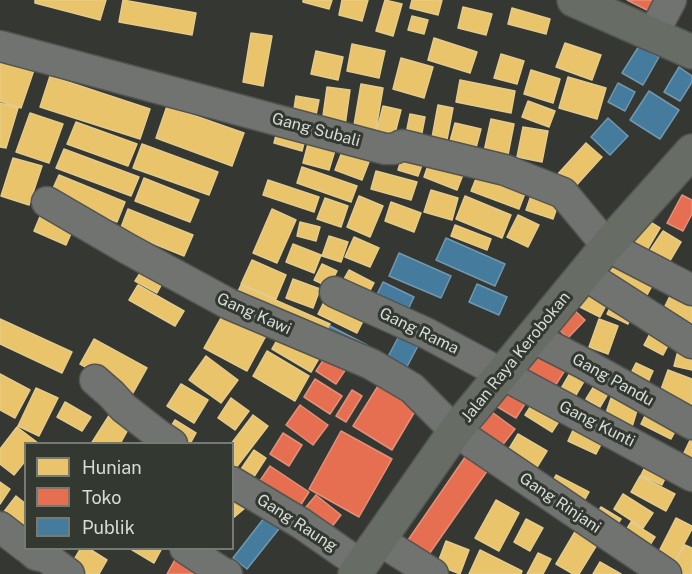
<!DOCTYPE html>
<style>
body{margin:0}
#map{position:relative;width:692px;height:574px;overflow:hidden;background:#343732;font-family:"Public Sans",sans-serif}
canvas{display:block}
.legend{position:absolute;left:24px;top:442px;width:210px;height:108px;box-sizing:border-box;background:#333831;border:2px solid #757a73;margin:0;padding:8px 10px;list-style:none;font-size:18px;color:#d8dcd7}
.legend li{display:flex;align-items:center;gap:12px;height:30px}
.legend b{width:30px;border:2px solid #757a73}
</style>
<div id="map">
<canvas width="692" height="574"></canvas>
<ul class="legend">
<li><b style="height:16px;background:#e9c46a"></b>Hunian</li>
<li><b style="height:16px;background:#e76f51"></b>Toko</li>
<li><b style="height:16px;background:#457b9d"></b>Publik</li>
</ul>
</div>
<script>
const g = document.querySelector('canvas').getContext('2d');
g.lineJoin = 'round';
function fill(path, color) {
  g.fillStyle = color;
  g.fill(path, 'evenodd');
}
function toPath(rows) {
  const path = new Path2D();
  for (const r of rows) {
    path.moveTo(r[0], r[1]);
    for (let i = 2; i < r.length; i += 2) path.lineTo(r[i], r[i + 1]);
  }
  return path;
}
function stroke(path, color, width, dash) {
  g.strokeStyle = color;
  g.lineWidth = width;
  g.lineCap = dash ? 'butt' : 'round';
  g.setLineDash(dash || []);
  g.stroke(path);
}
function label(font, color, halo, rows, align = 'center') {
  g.font = font + ' "Public Sans",sans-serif';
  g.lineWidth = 6;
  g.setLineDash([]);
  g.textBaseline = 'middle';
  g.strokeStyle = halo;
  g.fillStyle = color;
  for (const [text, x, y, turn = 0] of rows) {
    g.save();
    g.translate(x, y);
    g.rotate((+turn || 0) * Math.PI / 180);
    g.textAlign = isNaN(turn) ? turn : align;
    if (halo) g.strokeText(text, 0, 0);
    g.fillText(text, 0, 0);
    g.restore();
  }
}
const homes = toPath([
 [35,0,106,0,100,20,35,3,35,0],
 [123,0,196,13,192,35,119,22,123,0],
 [303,0,332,0,329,9,303,2,303,0],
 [342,0,368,0,362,21,339,15,342,0],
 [385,0,402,4,393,36,376,31,385,0],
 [412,0,442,0,438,15,410,8,412,0],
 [463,7,492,14,486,35,458,28,463,7],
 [512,8,550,19,546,34,508,24,512,8],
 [412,16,428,20,424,34,408,30,412,16],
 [251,33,272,36,263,86,243,82,251,33],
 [434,38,477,52,470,73,428,60,434,38],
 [565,43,601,55,592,80,556,67,565,43],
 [352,44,385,51,379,78,347,71,352,44],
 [316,51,343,57,338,80,311,74,316,51],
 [501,54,524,61,517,84,494,78,501,54],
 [0,58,34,70,21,108,0,101,0,58],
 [401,58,433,67,424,98,393,89,401,58],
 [531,70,560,79,553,103,524,94,531,70],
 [50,76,150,109,140,139,40,107,50,76],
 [568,77,606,88,597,119,559,108,568,77],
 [460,80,515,91,511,113,456,102,460,80],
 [361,84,383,88,374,141,352,137,361,84],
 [327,87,350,90,344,133,321,130,327,87],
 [296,96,319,100,314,125,292,121,296,96],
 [528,101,555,111,549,127,522,117,528,101],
 [0,103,18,108,6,148,0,147,0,103],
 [438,105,453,108,446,145,431,143,438,105],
 [167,106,244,133,232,166,156,138,167,106],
 [383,106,401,110,392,145,374,141,383,106],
 [30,113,63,124,49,163,16,152,30,113],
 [410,114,425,117,421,138,406,134,410,114],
 [491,119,514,124,506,165,482,161,491,119],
 [76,122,137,144,128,166,67,144,76,122],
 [455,123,481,129,473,159,447,152,455,123],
 [278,127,306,135,302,151,274,143,278,127],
 [523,127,548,131,542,162,517,157,523,127],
 [310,136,337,144,329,170,303,163,310,136],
 [586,143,602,157,572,190,556,176,586,143],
 [142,144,218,172,209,195,133,168,142,144],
 [345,144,372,154,362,180,335,170,345,144],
 [405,147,426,154,418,176,398,170,405,147],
 [64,149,139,177,131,196,56,168,64,149],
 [432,154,466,167,457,190,424,177,432,154],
 [13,158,42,166,29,205,1,196,13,158],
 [481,166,529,183,519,209,471,191,481,166],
 [302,167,357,186,351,202,297,183,302,167],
 [376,171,417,182,411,200,371,189,376,171],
 [59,175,125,202,117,222,50,195,59,175],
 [144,178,199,200,190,222,135,201,144,178],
 [268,180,319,197,314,212,263,195,268,180],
 [534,187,561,196,553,219,526,210,534,187],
 [431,190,458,198,452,220,424,212,431,190],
 [359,196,383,206,370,237,347,227,359,196],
 [465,196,511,215,502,238,456,219,465,196],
 [325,198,348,206,341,227,317,219,325,198],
 [391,202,421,213,414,232,385,221,391,202],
 [44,207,76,222,66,245,34,231,44,207],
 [128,209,193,235,184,256,120,230,128,209],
 [272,209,296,220,277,263,253,253,272,209],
 [518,215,539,225,528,247,507,237,518,215],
 [642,217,660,228,647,250,629,239,642,217],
 [300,222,320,227,316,241,297,236,300,222],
 [455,225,491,239,487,250,451,236,455,225],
 [663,231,681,242,668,264,649,252,663,231],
 [329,236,348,242,341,262,322,256,329,236],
 [354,237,379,248,370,267,345,257,354,237],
 [293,244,321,255,314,273,286,262,293,244],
 [613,252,658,275,642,304,598,281,613,252],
 [252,260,286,275,276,299,241,284,252,260],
 [146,264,166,276,157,293,135,281,146,264],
 [322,264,337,271,329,287,314,280,322,264],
 [349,270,374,283,365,300,340,286,349,270],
 [293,279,320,289,313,308,286,298,293,279],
 [586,281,612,294,600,317,574,304,586,281],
 [138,285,184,311,175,326,129,300,138,285],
 [241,285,330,324,322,341,232,304,241,285],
 [328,294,367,313,357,333,318,314,328,294],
 [670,296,692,307,692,332,660,316,670,296],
 [614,299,635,309,628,324,607,314,614,299],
 [226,309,268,332,247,371,204,348,226,309],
 [0,319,72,352,62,373,0,344,0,319],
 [599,319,618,326,608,354,589,347,599,319],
 [654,326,673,336,663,355,644,345,654,326],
 [283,330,322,353,311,372,272,349,283,330],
 [94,339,147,368,133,393,80,364,94,339],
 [679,347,692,350,692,370,674,366,679,347],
 [267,351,309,376,295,401,253,376,267,351],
 [206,356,238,380,221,403,189,380,206,356],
 [576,363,590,371,573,400,559,392,576,363],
 [636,363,653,371,645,389,627,381,636,363],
 [668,370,692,379,692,408,659,395,668,370],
 [0,374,30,390,15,418,0,410,0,374],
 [599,378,612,387,600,407,586,399,599,378],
 [181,384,208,400,194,423,167,406,181,384],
 [36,388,58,398,39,436,18,426,36,388],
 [538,395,565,412,552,432,525,415,538,395],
 [231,398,249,411,235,430,218,418,231,398],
 [611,398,638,407,632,427,604,419,611,398],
 [65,402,91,417,82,431,57,417,65,402],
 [650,405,681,420,671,439,641,424,650,405],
 [110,414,130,426,120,444,91,444,110,414],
 [253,415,268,426,232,473,232,444,231,444,253,415],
 [579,417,608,431,596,454,568,441,579,417],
 [175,420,196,433,190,444,183,444,167,433,175,420],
 [17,427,38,443,26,444,26,460,14,475,0,464,0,449,17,427],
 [518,434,547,451,529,480,501,462,518,434],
 [692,436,692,462,682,457,692,436],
 [254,450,266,458,246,489,233,481,254,450],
 [651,455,671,465,662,485,641,475,651,455],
 [556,475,589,492,579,510,547,493,556,475],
 [640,476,675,494,666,511,631,492,640,476],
 [0,482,10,489,0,504,0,482],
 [623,494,653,513,643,528,614,509,623,494],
 [232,495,245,508,232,519,232,495],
 [16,496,26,504,26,531,3,513,16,496],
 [496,500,519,513,499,551,475,538,496,500],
 [601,507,621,519,610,535,591,523,601,507],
 [676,518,692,526,692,529,669,572,653,563,676,518],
 [526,519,543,528,530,551,514,542,526,519],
 [631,522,655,537,644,554,620,540,631,522],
 [576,530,598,543,579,574,573,574,556,564,576,530],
 [446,541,469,550,460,574,437,565,446,541],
 [685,545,692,548,692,574,673,574,670,572,685,545],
 [81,548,88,548,107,560,99,574,80,574,69,568,81,548],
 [129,548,162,548,154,563,129,548],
 [480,550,522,571,521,574,469,574,480,550],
 [538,553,551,559,543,574,527,574,538,553],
 [600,562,621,574,593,574,600,562]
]);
const shops = toPath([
 [627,0,667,0,659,16,627,0],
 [682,195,692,200,692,214,683,231,667,223,682,195],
 [571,307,585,320,568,338,554,325,571,307],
 [538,351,567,367,550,394,522,380,538,351],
 [328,353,348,366,336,384,316,371,328,353],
 [383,378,421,401,392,450,353,426,383,378],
 [315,379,342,396,330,414,304,397,315,379],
 [508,386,528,399,516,418,496,406,508,386],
 [352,390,362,396,346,422,336,416,352,390],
 [300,405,328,425,313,445,286,425,300,405],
 [492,412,515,429,494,456,472,440,492,412],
 [341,431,392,459,359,517,309,489,341,431],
 [283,433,302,445,289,466,270,454,283,433],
 [470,450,492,464,427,557,406,543,470,450],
 [270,466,309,492,293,517,253,491,270,466],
 [316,495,341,515,327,533,301,513,316,495],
 [178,554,212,574,167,574,178,554]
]);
const public = toPath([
 [639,46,659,57,643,85,622,73,639,46],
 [679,67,692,76,692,82,680,101,664,92,679,67],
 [618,83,635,92,625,111,608,102,618,83],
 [649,91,679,110,660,139,630,120,649,91],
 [608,118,628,136,610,155,591,137,608,118],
 [446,238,505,264,495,286,436,260,446,238],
 [399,253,451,276,441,298,389,276,399,253],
 [383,282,414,297,403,320,372,305,383,282],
 [477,284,507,297,499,315,469,302,477,284],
 [330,326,367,345,360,358,323,342,330,326],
 [400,334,419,344,401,378,382,368,400,334],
 [268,513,282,525,247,569,233,558,268,513]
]);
const minor = toPath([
 [653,34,671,0],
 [0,46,385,149,394,149,402,145,505,170,563,193,607,246,692,290],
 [47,202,126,248,229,304,371,364,412,388,455,431,666,574],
 [584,274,692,343],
 [335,292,426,333,692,476],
 [532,337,585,364,692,424],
 [95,380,111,394,124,408,160,436,172,444],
 [232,482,302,524,361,565],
 [0,527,26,547],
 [379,540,433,574],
 [28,548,36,555,46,557,69,574],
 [185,548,223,573,227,574]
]);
const major = toPath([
 [574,0,692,52],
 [355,574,455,431,607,246,692,151]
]);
const streetNames = [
 ["Gang Subali",316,130,15],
 ["Gang Kawi",254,314,24],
 ["Gang Rama",419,331,26],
 ["Jalan Raya Kerobokan",516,357,-51],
 ["Gang Pandu",613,380,29],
 ["Gang Kunti",597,424,27],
 ["Gang Rinjani",560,503,34],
 ["Gang Raung",297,523,33]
];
fill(homes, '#e9c46a');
stroke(homes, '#e4cb8b', 1.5);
fill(shops, '#e76f51');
stroke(shops, '#e29079', 1.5);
fill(public, '#457b9d');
stroke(public, '#7198ae', 1.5);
stroke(minor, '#515450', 33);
stroke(major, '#515450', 36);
stroke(minor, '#717371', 30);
stroke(major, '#676d65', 33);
label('16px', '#d8dcd7', '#333831', streetNames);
</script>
